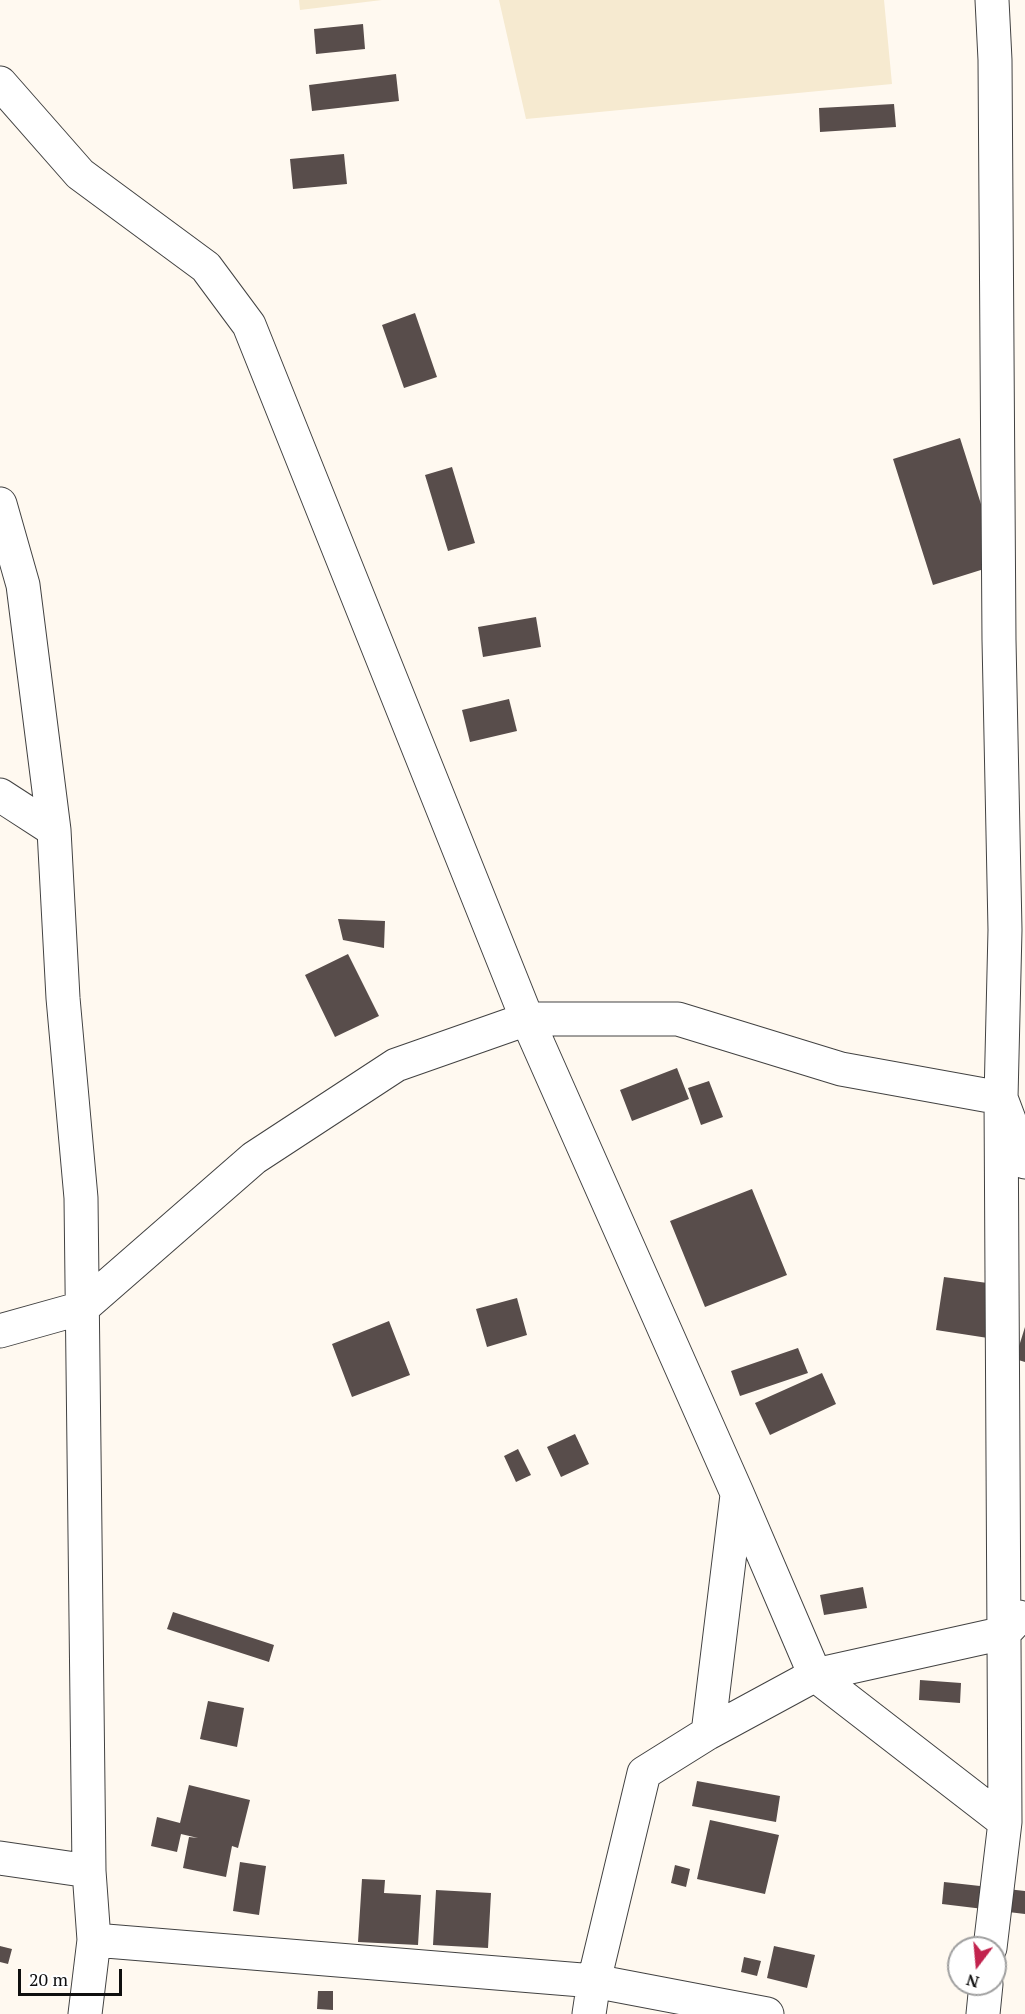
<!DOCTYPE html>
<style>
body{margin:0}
#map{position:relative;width:1025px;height:2014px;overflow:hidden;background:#fff9f0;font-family:"PT Serif",serif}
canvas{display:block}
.north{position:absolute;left:947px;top:1936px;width:60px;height:60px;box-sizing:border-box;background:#fff;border:2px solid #9f9f9f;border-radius:50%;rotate:196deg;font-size:16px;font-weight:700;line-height:24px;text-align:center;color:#0f0f0f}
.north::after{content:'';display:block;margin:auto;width:21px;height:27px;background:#c2234e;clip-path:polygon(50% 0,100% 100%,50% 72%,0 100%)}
.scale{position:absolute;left:18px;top:1969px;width:104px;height:27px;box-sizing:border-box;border:3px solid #0f0f0f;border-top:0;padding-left:8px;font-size:18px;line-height:21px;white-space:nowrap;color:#0f0f0f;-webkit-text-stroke:4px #fff;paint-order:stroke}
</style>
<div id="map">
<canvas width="1025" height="2014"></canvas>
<div class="north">N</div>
<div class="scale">20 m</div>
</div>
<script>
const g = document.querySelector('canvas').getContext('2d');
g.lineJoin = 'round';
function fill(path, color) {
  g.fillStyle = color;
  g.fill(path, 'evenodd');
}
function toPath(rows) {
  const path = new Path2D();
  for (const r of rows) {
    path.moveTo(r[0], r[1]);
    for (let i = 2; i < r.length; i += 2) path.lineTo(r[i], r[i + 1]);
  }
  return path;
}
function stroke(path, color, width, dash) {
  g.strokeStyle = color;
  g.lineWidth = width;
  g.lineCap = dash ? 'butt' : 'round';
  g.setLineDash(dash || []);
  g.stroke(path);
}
const farmland = toPath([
 [299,0,382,0,300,10],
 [499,0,884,0,892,84,526,119]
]);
const building = toPath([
 [363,24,365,49,316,54,314,29],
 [396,74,399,101,312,111,309,85],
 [894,104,896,127,820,132,819,108],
 [344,154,347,184,293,189,290,159],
 [415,313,437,377,404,388,382,325],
 [960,438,1000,564,933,585,893,459],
 [452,467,475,543,448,551,425,475],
 [536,617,541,647,483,657,478,627],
 [509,699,517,731,470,742,462,710],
 [338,919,385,921,384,948,343,940],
 [348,954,379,1016,335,1037,305,975],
 [677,1068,689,1099,632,1121,620,1090],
 [709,1081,723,1117,701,1125,688,1088],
 [752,1189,787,1275,705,1307,670,1221],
 [944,1277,1009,1286,1001,1340,936,1330],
 [517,1298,527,1335,487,1347,476,1309],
 [389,1321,410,1375,352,1397,332,1344],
 [1025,1327,1025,1362,1015,1359],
 [798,1348,808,1373,740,1396,731,1371],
 [822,1373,836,1404,770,1435,755,1403],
 [575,1434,589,1464,561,1477,547,1447],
 [518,1449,531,1475,516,1482,504,1456],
 [863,1587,867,1608,824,1615,820,1595],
 [173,1612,274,1645,269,1662,167,1629],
 [920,1680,961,1683,960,1703,919,1700],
 [208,1701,244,1708,237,1747,200,1739],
 [697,1781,780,1796,776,1822,692,1806],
 [189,1785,250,1800,238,1848,232,1846,226,1877,183,1868,189,1837,198,1838,181,1834,177,1852,151,1846,157,1817,180,1823],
 [710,1820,779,1835,765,1894,697,1879],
 [240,1862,266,1866,259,1915,233,1911],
 [675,1865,690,1869,686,1887,671,1883],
 [362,1879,385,1880,384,1893,421,1895,418,1945,358,1942],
 [944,1882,1025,1891,1025,1914,942,1904],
 [436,1890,491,1893,488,1948,433,1945],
 [0,1946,12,1949,8,1964,0,1962],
 [774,1946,815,1955,807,1988,767,1978],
 [744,1957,761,1961,757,1976,741,1972],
 [318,1991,333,1991,333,2010,317,2009]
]);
const street = toPath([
 [992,0,995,60,999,640,1005,930,1001,1098,1005,1822],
 [0,83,80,174,206,267,249,325,527,1019,737,1493,815,1675,1005,1822,990,1948],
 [0,504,23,585,54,830,63,998,81,1198,89,1871,94,1940,85,2014],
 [0,795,54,830],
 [0,1331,82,1308,254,1158,396,1065,527,1019,678,1019,841,1069,1001,1098,1025,1162],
 [708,1733,815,1675,1004,1633,1019,1617],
 [0,1858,89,1871],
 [94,1940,594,1981,767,2014],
 [589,2014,594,1981,644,1773,708,1733,737,1495],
 [983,2014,986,1984]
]);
fill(farmland, '#f6ead0');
fill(building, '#584d4b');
stroke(street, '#424242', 35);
stroke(street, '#fff', 33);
</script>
